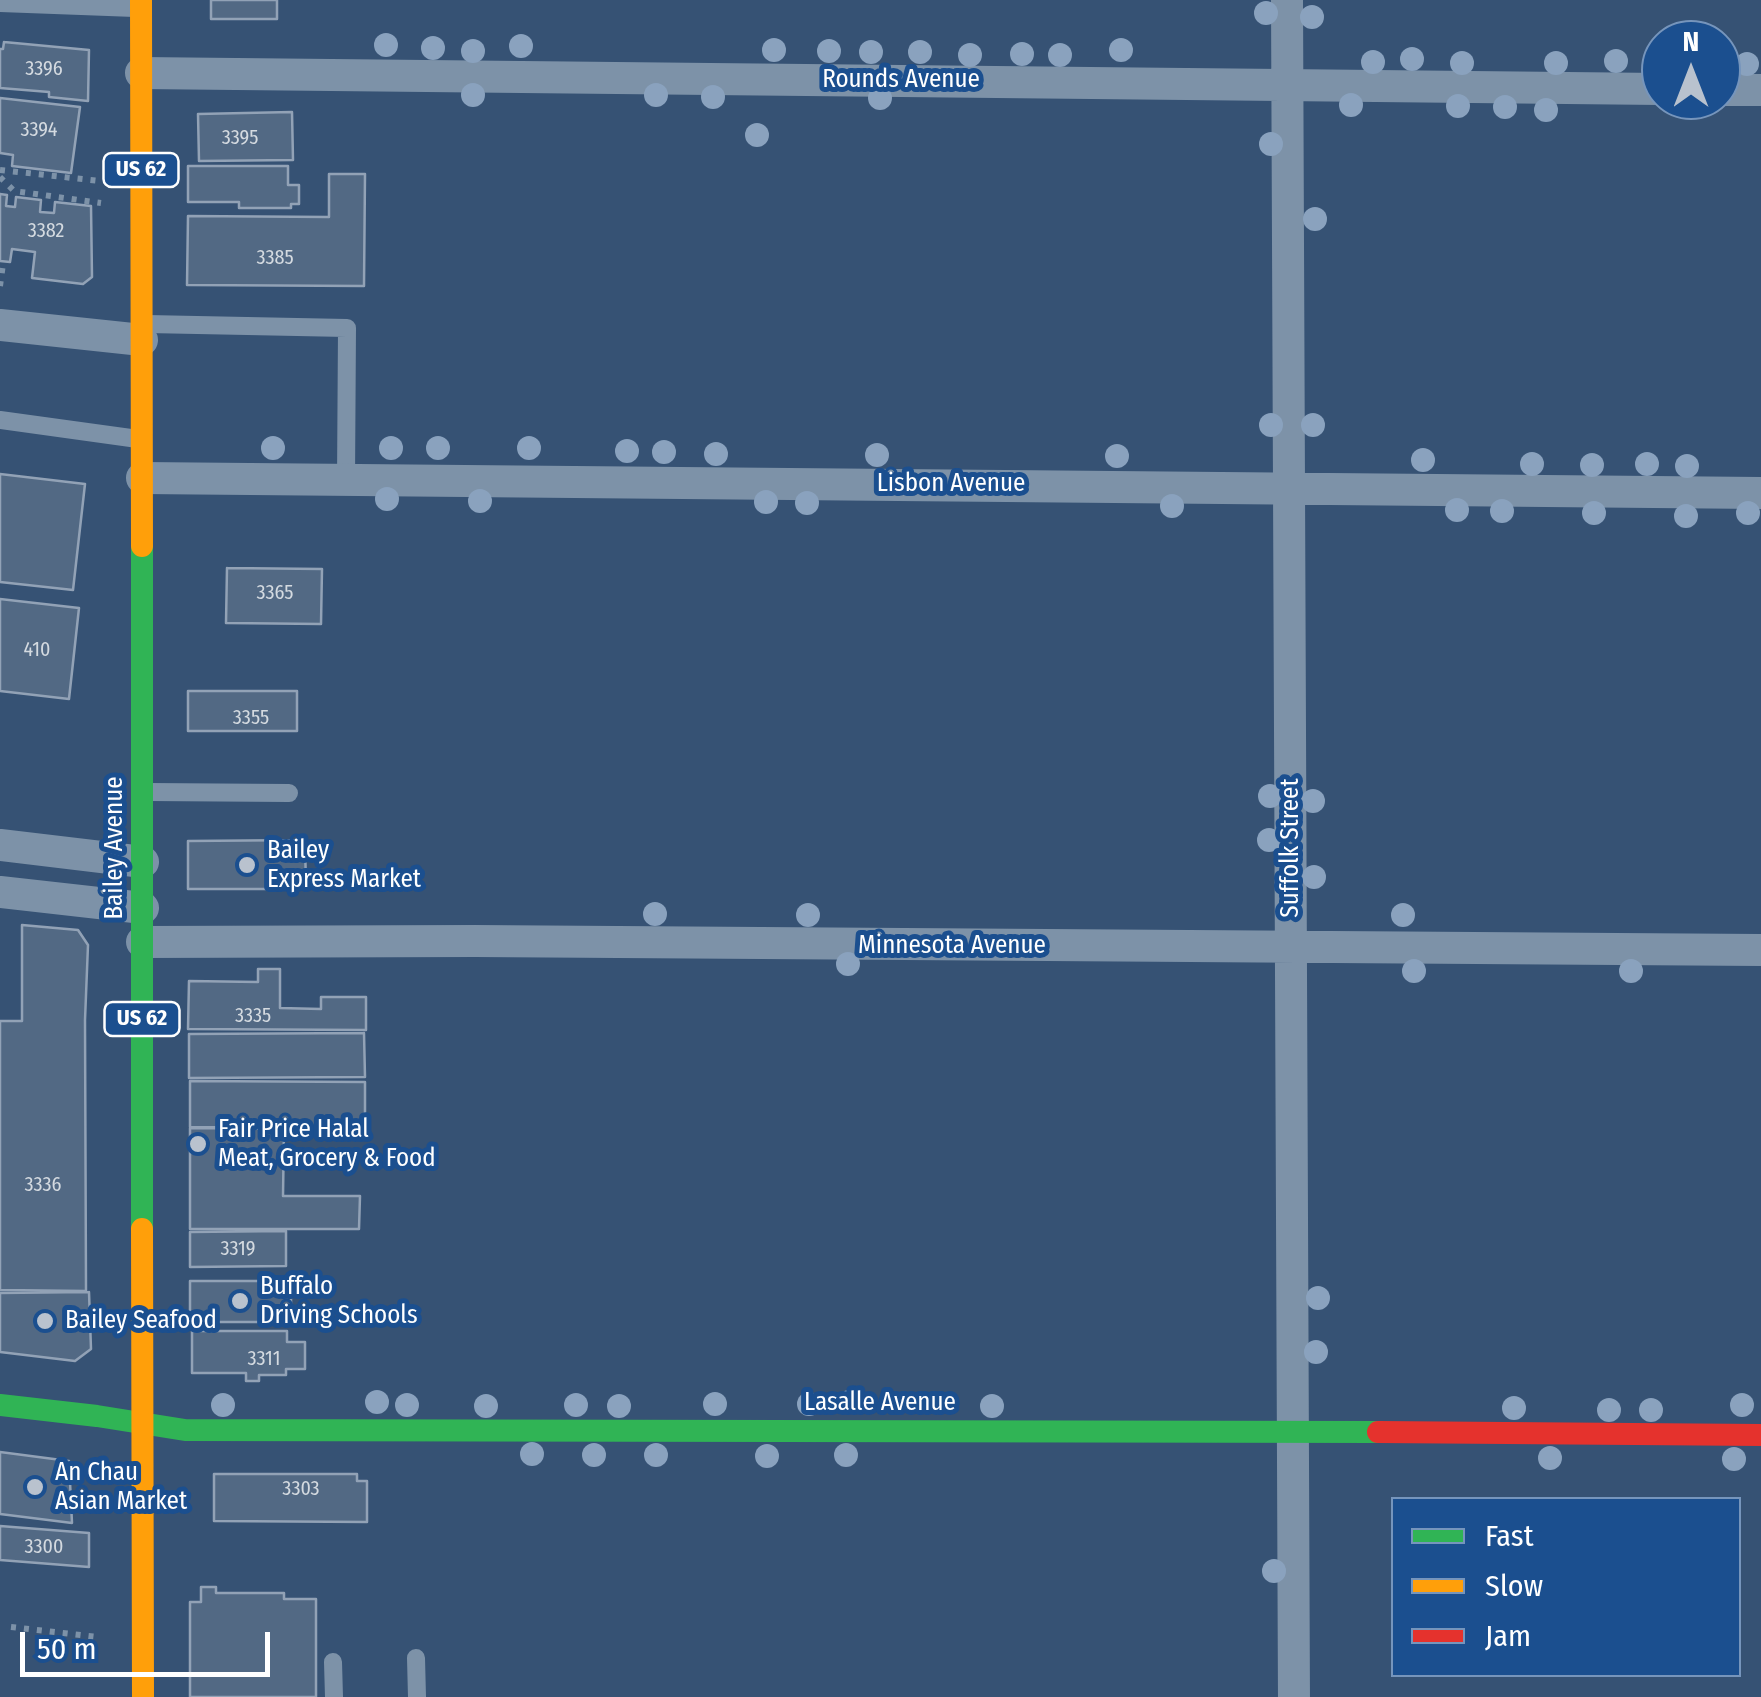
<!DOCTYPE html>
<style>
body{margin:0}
#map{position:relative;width:1761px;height:1697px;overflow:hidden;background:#365274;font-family:"Fira Sans Condensed",sans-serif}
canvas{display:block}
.legend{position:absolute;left:1391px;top:1497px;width:350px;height:180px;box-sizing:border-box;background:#1b4f8f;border:2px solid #7695bc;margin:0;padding:12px 18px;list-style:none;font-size:30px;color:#fff}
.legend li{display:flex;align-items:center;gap:20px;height:50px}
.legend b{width:50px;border:2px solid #7695bc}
.north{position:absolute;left:1641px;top:20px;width:100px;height:100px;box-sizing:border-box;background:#1b4f8f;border:2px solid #7695bc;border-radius:50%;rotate:0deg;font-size:28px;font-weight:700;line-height:40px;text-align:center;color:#fff}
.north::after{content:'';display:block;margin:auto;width:35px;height:45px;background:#b9c2ce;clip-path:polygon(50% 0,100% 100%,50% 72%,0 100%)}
.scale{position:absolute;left:20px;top:1632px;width:250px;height:45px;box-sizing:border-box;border:5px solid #fff;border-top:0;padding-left:12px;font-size:30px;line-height:35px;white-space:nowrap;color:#fff;-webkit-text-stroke:8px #1b4f8f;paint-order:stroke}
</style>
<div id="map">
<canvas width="1761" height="1697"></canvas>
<ul class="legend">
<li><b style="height:12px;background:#30b455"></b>Fast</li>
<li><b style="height:12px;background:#ff9f0a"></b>Slow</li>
<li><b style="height:12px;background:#e5322d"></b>Jam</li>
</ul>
<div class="north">N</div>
<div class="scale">50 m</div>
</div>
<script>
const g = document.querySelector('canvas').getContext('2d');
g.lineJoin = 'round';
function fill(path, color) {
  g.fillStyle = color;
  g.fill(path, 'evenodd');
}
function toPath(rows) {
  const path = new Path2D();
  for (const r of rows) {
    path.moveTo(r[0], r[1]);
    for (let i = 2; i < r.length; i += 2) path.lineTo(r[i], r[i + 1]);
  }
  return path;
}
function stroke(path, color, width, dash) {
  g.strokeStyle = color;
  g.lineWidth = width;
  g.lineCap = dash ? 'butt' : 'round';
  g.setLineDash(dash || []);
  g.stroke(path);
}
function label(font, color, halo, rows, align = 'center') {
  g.font = font + ' "Fira Sans Condensed",sans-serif';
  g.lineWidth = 10;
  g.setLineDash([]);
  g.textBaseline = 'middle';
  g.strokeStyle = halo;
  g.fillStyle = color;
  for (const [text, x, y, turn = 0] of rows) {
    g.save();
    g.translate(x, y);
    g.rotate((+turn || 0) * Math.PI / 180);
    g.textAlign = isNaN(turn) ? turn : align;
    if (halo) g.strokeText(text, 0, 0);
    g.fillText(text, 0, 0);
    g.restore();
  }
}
const building = toPath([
 [211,0,277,0,277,19,211,19,211,0],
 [4,42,89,50,88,101,49,97,49,92,0,88,0,49,3,49,4,42],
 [0,98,80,107,71,173,12,166,13,155,0,153,0,98],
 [292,112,293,160,199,161,198,114,292,112],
 [188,166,288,166,288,185,299,185,299,204,291,204,291,208,239,208,239,202,188,202,188,166],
 [329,174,365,174,364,286,187,285,188,216,329,217,329,174],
 [0,194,7,195,6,206,15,207,16,197,41,200,40,212,54,213,55,202,91,206,92,277,83,284,32,278,35,252,12,249,10,262,0,261,0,194],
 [0,474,85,484,73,590,0,582,0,474],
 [227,568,322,569,321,624,226,623,227,568],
 [0,599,79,608,69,699,0,691,0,599],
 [188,691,297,691,297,731,188,731,188,691],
 [305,840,306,889,188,889,188,841,305,840],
 [22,925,78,930,88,945,85,1020,86,1291,0,1290,0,1021,22,1021,22,925],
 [258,969,280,969,280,1008,321,1009,321,997,366,997,366,1030,188,1029,189,981,258,982,258,969],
 [364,1033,365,1077,189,1078,189,1034,364,1033],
 [190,1081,365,1082,365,1128,190,1127,190,1081],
 [190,1128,284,1129,283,1196,360,1196,359,1229,190,1229,190,1128],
 [286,1231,286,1266,190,1267,190,1232,286,1231],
 [190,1281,291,1281,291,1322,190,1322,190,1281],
 [89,1292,91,1349,75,1361,0,1352,0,1293,89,1292],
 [192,1331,287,1331,287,1342,305,1342,305,1369,286,1369,286,1375,259,1375,259,1381,246,1381,246,1373,192,1373,192,1331],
 [0,1452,69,1461,72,1523,0,1514,0,1452],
 [214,1474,357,1474,357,1481,367,1481,367,1522,214,1521,214,1474],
 [0,1526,89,1533,89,1567,0,1560,0,1526],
 [201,1587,216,1587,216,1593,284,1593,284,1599,316,1599,316,1697,190,1697,190,1602,201,1602,201,1587]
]);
const path = toPath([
 [0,170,100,181],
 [0,177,14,191,101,203],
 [0,286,3,264],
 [11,1627,98,1637]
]);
const lane = toPath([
 [0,3,135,8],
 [147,324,347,328,346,480],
 [0,420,138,439],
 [148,792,289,793],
 [416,1658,417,1697],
 [333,1662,334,1697]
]);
const street = toPath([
 [1287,0,1294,1697],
 [141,73,1661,89],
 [1721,90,1761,90],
 [0,325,142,340],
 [142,478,1761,493],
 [0,845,143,862],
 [0,892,143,908],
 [142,942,475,941,1761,950]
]);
const fast = toPath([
 [142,546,142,1229],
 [0,1405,97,1416,185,1430,1378,1432]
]);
const slow = toPath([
 [141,0,142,546],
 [142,1229,143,1697]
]);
const jam = toPath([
 [1378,1432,1761,1435]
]);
const trees = [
 [1266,13],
 [1312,17],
 [386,45],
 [521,46],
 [433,48],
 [774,50],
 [1121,50],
 [473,51],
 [829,51],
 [871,52],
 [920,52],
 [1022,54],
 [970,55],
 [1060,55],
 [1412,59],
 [1616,61],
 [1373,62],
 [1462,63],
 [1556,63],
 [1747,64],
 [473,95],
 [656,95],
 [713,97],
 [880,98],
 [1351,105],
 [1458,106],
 [1505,107],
 [1546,110],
 [757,135],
 [1271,144],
 [1315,219],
 [1271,425],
 [1313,425],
 [273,448],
 [391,448],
 [438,448],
 [529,448],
 [627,451],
 [664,452],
 [716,454],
 [877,455],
 [1117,456],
 [1423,460],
 [1532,464],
 [1647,464],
 [1592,465],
 [1687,466],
 [387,499],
 [480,501],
 [766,502],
 [807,503],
 [1172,506],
 [1457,510],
 [1502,511],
 [1594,513],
 [1748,513],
 [1686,516],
 [1270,796],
 [1313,801],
 [1269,840],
 [1314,877],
 [655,914],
 [808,915],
 [1403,915],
 [848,964],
 [1414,971],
 [1631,971],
 [1318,1298],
 [1316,1352],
 [377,1402],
 [849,1402],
 [715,1404],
 [809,1404],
 [223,1405],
 [407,1405],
 [576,1405],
 [1742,1405],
 [486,1406],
 [619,1406],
 [992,1406],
 [1514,1408],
 [1609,1410],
 [1651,1410],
 [532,1454],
 [594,1455],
 [656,1455],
 [846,1455],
 [767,1456],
 [1550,1458],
 [1734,1459],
 [1274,1571]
];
const markers = [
 [247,865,10,"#b9c2ce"],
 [198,1144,10,"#b9c2ce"],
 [240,1301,10,"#b9c2ce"],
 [45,1321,10,"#b9c2ce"],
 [35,1487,10,"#b9c2ce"]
];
const numberNames = [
 ["3396",44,69],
 ["3394",39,130],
 ["3395",240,138],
 ["3382",46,231],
 ["3385",275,258],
 ["3365",275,593],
 ["410",37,650],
 ["3355",251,718],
 ["3335",253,1016],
 ["3336",43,1185],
 ["3319",238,1249],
 ["3311",264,1359],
 ["3303",301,1489],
 ["3300",44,1547]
];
const shields = [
 [141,170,75],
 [142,1019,75]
];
const shieldNames = [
 ["US 62",141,170],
 ["US 62",142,1019]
];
const streetNames = [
 ["Rounds Avenue",901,80],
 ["Lisbon Avenue",951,484],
 ["Bailey Avenue",115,848,-90],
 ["Suffolk Street",1291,848,-90],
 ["Minnesota Avenue",952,946],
 ["Lasalle Avenue",880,1403]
];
const poiNames = [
 ["Bailey",267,851],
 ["Express Market",267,880],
 ["Fair Price Halal",218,1130],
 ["Meat, Grocery & Food",218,1159],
 ["Buffalo",260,1287],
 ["Driving Schools",260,1316],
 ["Bailey Seafood",65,1321],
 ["An Chau",55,1473],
 ["Asian Market",55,1502]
];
fill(building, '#526984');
stroke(building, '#92a2b6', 2.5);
stroke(path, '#7d92a8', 6, [5, 8]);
stroke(lane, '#7d92a8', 18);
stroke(street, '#7d92a8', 32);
stroke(fast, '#30b455', 22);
stroke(slow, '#ff9f0a', 22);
stroke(jam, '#e5322d', 22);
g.fillStyle = '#8aa2be';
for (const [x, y] of trees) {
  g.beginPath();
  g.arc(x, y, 12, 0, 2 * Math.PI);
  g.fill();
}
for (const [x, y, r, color] of markers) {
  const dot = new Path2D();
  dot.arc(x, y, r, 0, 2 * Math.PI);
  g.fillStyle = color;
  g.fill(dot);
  stroke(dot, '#1b4f8f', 4);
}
label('20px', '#d4dae0', null, numberNames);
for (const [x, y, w] of shields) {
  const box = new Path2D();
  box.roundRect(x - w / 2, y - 17, w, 34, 8);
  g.fillStyle = '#1b4f8f';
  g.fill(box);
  stroke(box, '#fff', 2.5);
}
label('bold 22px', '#fff', null, shieldNames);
label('25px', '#fff', '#1b4f8f', streetNames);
label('25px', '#fff', '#1b4f8f', poiNames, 'left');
</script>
